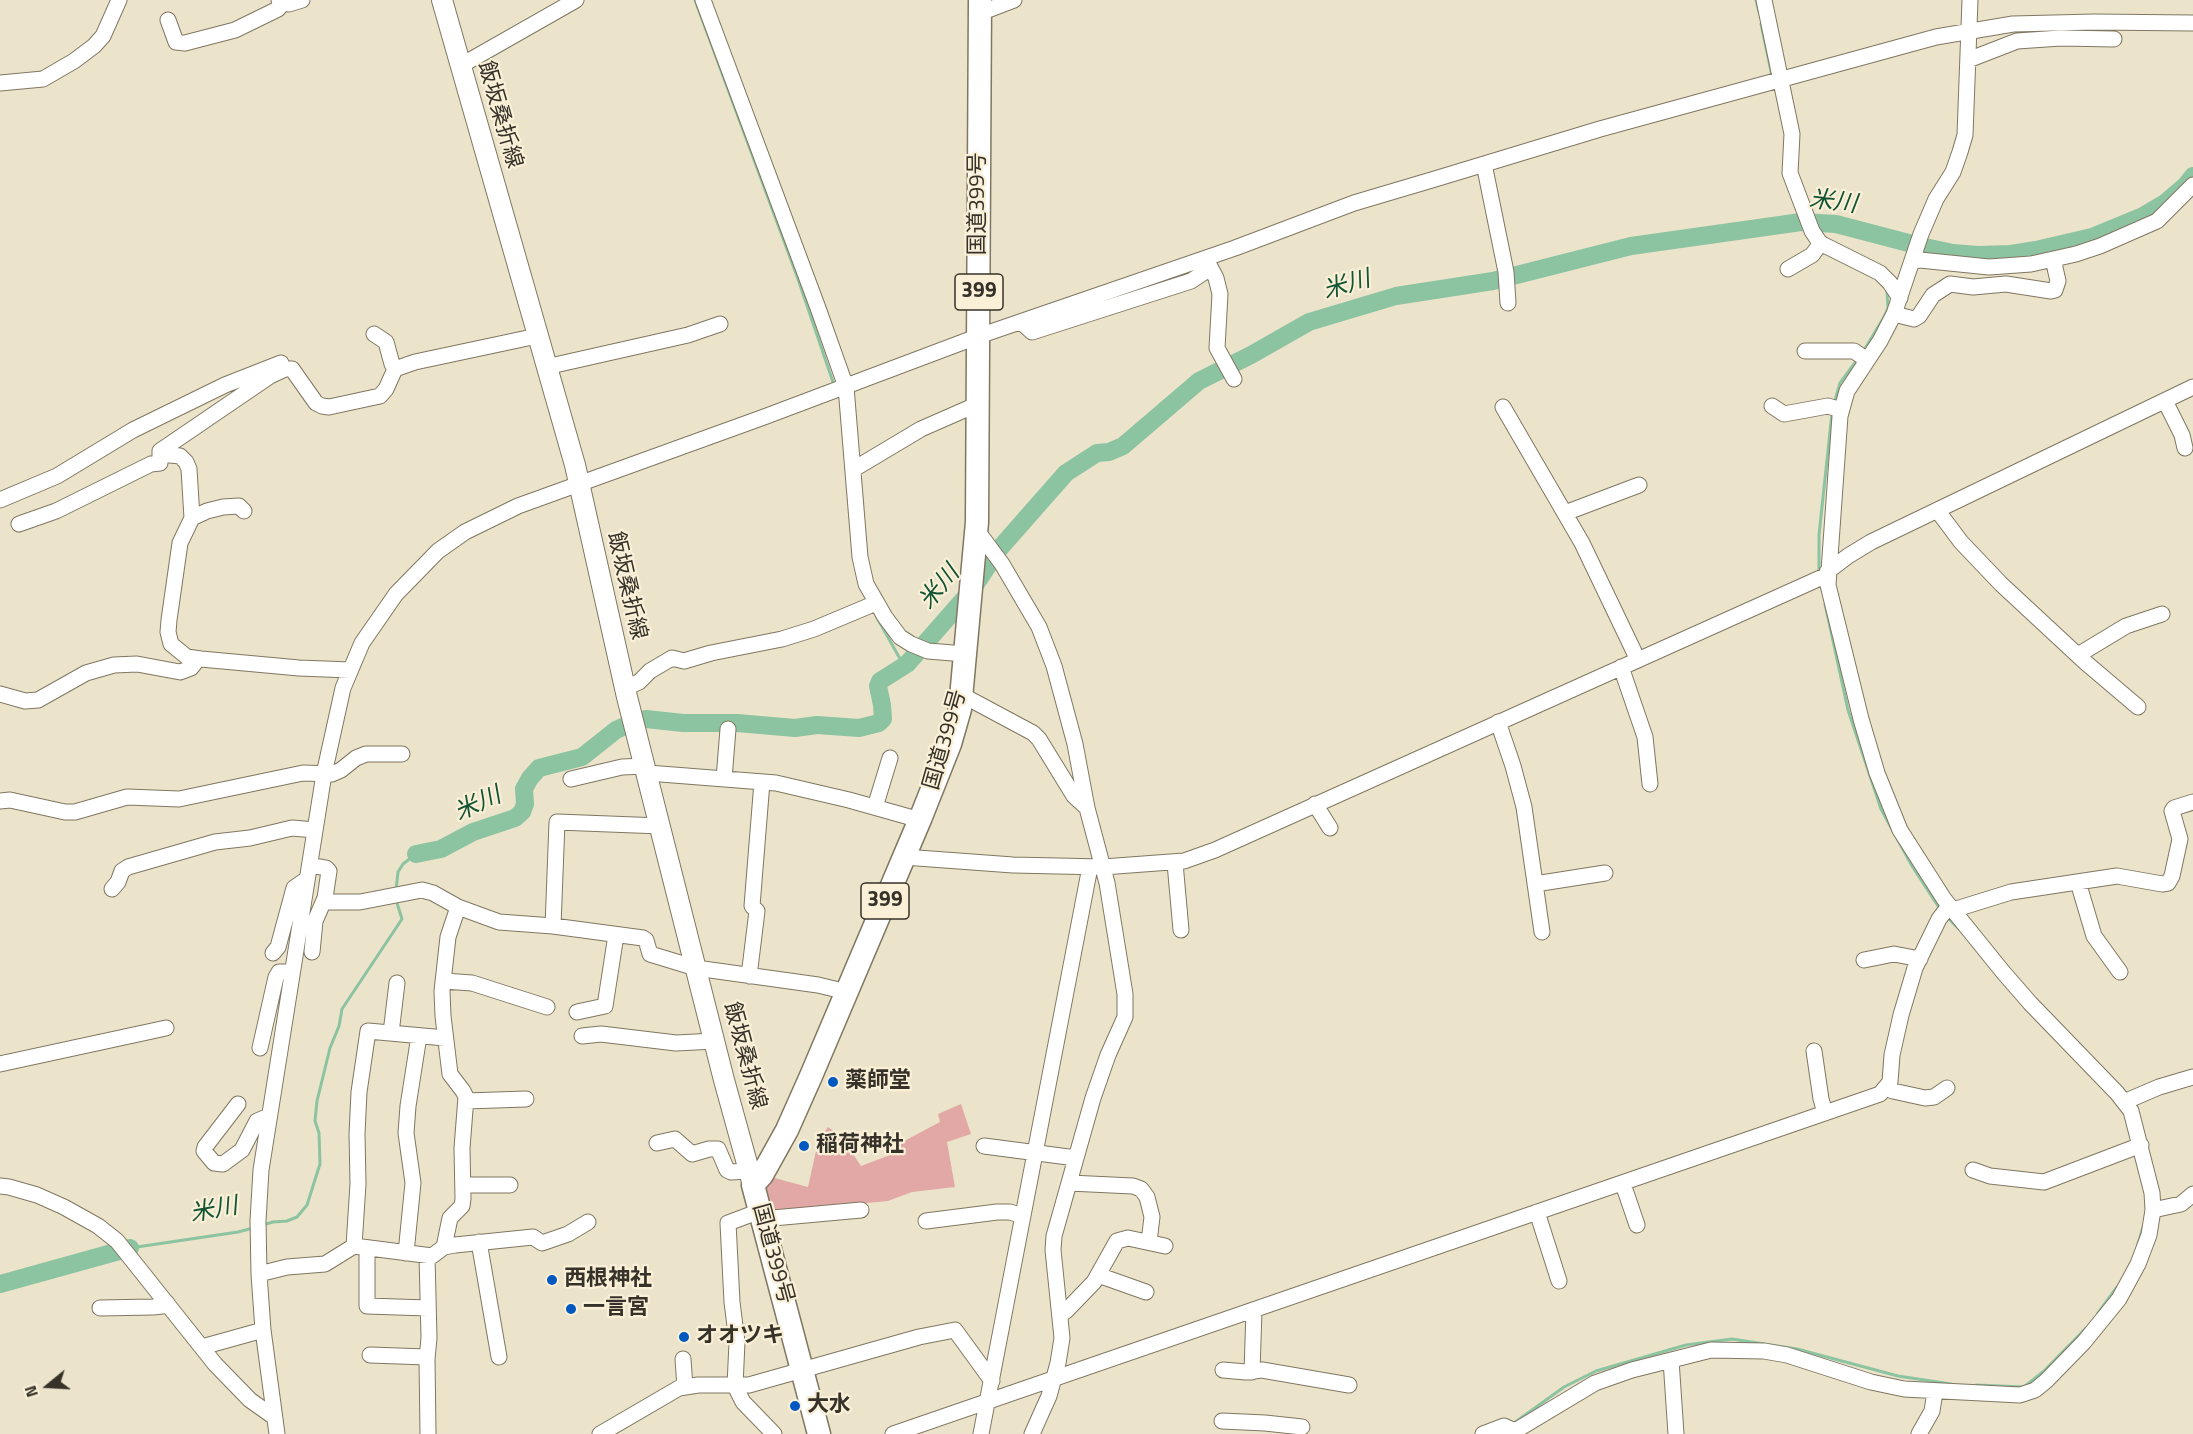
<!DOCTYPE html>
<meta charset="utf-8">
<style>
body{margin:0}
#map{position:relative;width:2193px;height:1434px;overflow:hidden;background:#ece3cb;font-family:"Titillium Web",sans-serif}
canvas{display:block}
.north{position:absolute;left:18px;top:1356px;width:60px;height:60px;-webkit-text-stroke:4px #faf0d8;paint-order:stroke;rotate:252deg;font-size:16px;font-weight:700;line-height:24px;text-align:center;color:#363229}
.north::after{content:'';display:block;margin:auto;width:21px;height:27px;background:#363229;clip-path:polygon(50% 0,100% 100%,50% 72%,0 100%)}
</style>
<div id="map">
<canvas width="2193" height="1434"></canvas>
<div class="north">N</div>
</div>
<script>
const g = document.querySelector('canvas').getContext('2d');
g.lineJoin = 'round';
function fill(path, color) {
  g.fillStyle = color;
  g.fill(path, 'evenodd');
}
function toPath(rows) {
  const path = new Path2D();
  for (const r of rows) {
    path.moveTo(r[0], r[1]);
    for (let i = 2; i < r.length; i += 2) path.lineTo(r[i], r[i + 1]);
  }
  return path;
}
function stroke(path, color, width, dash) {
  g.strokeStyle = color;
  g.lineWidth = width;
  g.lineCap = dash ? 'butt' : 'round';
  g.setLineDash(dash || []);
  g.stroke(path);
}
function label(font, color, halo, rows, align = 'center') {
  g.font = font + ' "Titillium Web","Noto Sans JP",sans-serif';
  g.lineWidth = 4.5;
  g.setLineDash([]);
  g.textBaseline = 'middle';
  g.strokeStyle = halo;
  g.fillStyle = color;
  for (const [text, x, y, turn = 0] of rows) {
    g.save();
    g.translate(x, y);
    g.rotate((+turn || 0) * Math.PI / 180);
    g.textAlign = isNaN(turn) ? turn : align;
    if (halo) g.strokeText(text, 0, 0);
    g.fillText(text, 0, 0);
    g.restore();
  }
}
const green = toPath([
 [961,1104,971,1134,947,1142,955,1187,912,1192,888,1201,771,1212,761,1193,767,1176,808,1187,818,1142,828,1127,841,1136,861,1166,890,1155,889,1149,940,1122,938,1114]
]);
const stream = toPath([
 [695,0,798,279,834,385],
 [1756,0,1759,12],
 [1761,24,1772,76],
 [1863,352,1884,317,1888,308,1887,291],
 [1834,404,1840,383,1857,360],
 [1819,574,1819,535,1832,413],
 [1825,604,1848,710,1881,809,1912,866,1940,909],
 [876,616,899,657,907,664],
 [396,890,398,872,403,864,416,854],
 [1946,916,1959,929],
 [262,1225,273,1222,287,1221,297,1217,307,1205,320,1164,319,1133,315,1121,317,1101,330,1048,339,1026,342,1009,402,919,396,900],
 [2138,1244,2143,1227],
 [130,1248,238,1232,253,1228],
 [2098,1313,2117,1287],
 [1976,1385,2024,1387,2044,1371,2086,1328],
 [1514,1423,1564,1387,1596,1371,1686,1345,1732,1339,1797,1349,1898,1376,1951,1384]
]);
const river = toPath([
 [416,854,441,849,473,832,515,818,522,812,525,804,524,789,530,778,539,768,582,757,616,730,636,721,646,719,683,723,737,723,795,728,817,725,859,728,879,723,883,719,882,705,878,686,880,681,907,664,971,591,1000,548,1066,473,1097,453,1109,452,1123,446,1199,381,1251,355,1309,322,1396,296,1493,281,1631,246,1801,222,1836,224,1920,246,1953,253,1978,255,2011,254,2036,250,2092,237,2143,216,2165,203,2186,185,2193,176],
 [0,1284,130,1248]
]);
const minor = toPath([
 [279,0,289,4,302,0],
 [703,0,818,308,846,387,860,557,866,584,885,617,900,637,911,644,928,651,965,654],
 [1764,0,1792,134,1790,173,1812,231,1820,243,1880,273,1890,283,1900,298],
 [980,13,1014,0],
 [168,20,176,42,185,43,235,30,278,9,283,3],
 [1968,60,2017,41,2061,38,2114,39],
 [460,66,576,0],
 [0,83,43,79,74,61,94,46,103,36,119,0],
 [1484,164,1506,272,1508,303],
 [1207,261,1216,278,1220,294,1217,348,1234,379],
 [1912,261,1920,260,1989,267,2031,264,2076,254,2100,246,2157,221,2193,185],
 [1788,269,1812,255,1821,243],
 [1894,314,1914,319,1919,316,1933,295,1950,284,1973,287,2006,284,2051,291,2055,290,2058,281,2053,259],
 [1021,322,1032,332,1191,281,1209,269],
 [374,334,386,342,392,364,395,369],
 [1805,351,1854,351,1867,360],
 [546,367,688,335,720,324],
 [2165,401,2182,435,2185,448],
 [1772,406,1784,414,1828,406,1841,410],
 [1503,407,1582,543,1638,660],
 [161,454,180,456,186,462,189,469,192,518,180,543,169,620,168,632,171,644,187,657,201,659,299,668,350,670],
 [854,469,921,429,978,404],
 [0,500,57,476,133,430,225,385,281,363],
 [1937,510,1961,542,2001,584,2085,662,2138,707],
 [1565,513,1639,485],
 [192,518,207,511,223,507,239,506,244,511],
 [19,524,56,511,151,464,160,463,160,451,270,376,285,369,292,369,316,403,322,406,329,407,380,396,386,389,395,369,415,362,537,336],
 [976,529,1002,564,1039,627,1054,666,1075,744,1087,808,1107,883,1125,994,1125,1017,1108,1055,1093,1098,1054,1236,1053,1250,1062,1338,1058,1363,1049,1396,1032,1434],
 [1827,572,1848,556,1871,542,2193,387],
 [2078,655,2126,626,2162,614],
 [1621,667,1645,737,1650,784],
 [625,688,639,682,650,671,672,658,684,661,711,653,782,639,814,629,876,603],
 [0,694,25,701,38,700,86,673,114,665,137,664,180,672,191,668,198,659],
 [962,695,1033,733,1039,739,1074,796,1087,808],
 [1498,722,1513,766,1524,807,1542,932],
 [648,773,776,783,849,800,920,820],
 [571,779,622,767,646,766],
 [724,779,728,729],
 [0,801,10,800,65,812,75,812,127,797,179,799,303,773,332,774,341,770,356,758,366,754,402,754],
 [1315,804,1330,828],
 [875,807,890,758],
 [904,857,1013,865,1103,867,1184,861,1215,850,1827,575],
 [1175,863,1181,930],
 [310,865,326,868,329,871,325,898,328,902,360,902,422,890,433,893,458,907,499,922,553,926,643,938,646,940,650,954,696,968,818,985,847,992],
 [2078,882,2094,936,2120,972],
 [1535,884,1605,873],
 [112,889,118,882,122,871,128,867,215,842,250,838,292,828,315,830],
 [1953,910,2011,892,2117,876,2162,884,2168,883,2172,876,2180,839,2172,811,2174,808,2193,802],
 [553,926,557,822,661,826],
 [312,952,315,921,325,898],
 [273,953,278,947,294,888,307,879],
 [1864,960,1894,954,1920,959],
 [749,976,757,911,752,906,762,782],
 [444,981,472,983,547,1007],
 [577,1012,605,1006,616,935],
 [391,1033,397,983],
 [582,1036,601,1034,676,1043,715,1041],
 [260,1048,276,977,279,972,291,972],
 [1814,1051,1821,1099,1825,1113],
 [0,1064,166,1028],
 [1886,1088,1893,1091,1925,1098,1934,1097,1947,1088],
 [466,1101,526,1099],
 [2124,1102,2159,1087,2193,1077],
 [238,1104,205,1147,204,1151,214,1163,223,1164,242,1150,257,1121,269,1116],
 [657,1143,675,1139,692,1154,709,1149,718,1149,727,1170,731,1172,749,1171],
 [984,1146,1076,1158],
 [1973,1170,1990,1176,2044,1182,2141,1145],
 [1069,1183,1133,1186,1141,1189,1147,1197,1152,1217,1149,1242],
 [1623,1184,1637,1225],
 [463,1185,510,1185],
 [0,1186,9,1187,37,1195,64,1207,98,1226,117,1241,215,1364,250,1400,274,1417],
 [2153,1210,2181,1204,2193,1194],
 [760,1211,728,1223,732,1302,737,1342,735,1386,743,1402,774,1434],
 [1537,1212,1559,1281],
 [762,1219,861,1210],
 [926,1221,997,1212,1010,1212,1023,1216],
 [479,1242,499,1357],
 [354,1246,358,1184,357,1134,359,1092,368,1031,445,1038],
 [444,1247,450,1218,462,1206,463,1199,462,1148,466,1097,463,1091,450,1074,443,1016,442,991,448,937,458,907],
 [367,1248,367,1306,428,1308],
 [406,1253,413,1183,406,1133,408,1106,419,1036],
 [427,1256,429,1338,427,1359,428,1434],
 [259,1274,287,1267,325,1264,354,1246,432,1256,444,1247,455,1245,533,1237,542,1243,568,1234,588,1222],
 [1098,1275,1146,1292],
 [100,1308,153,1307,162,1306,167,1303],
 [1060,1315,1066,1311,1094,1282,1117,1241,1128,1238,1165,1246],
 [202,1347,263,1330],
 [370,1355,427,1357],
 [683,1359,685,1387],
 [1671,1360,1676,1434],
 [1223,1370,1246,1372,1262,1370,1349,1385],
 [1252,1372,1254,1310],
 [1222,1421,1265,1423,1302,1427],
 [277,1434,263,1330,259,1274,258,1221,261,1170,324,774,343,688,362,643,396,594,438,551,465,532,518,506,764,417,979,336,1235,248,1354,203,1435,179,1600,129,1936,37,2013,24,2094,22,2193,23],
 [600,1434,679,1388,698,1385,749,1385,919,1337,955,1330,992,1381],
 [893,1434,1880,1094,1890,1082,1892,1055,1901,1015,1915,968,1939,919,1949,906],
 [981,1434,1090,867],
 [1483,1434,1504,1426,1515,1431],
 [1510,1434,1595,1383,1632,1370,1711,1350,1764,1351,1787,1355,1871,1382,1904,1389,2020,1395,2035,1390,2046,1381,2084,1342,2119,1299,2138,1264,2149,1235,2153,1210,2152,1193,2131,1111,2117,1093,2030,1003,2003,972,1944,899,1900,830,1877,773,1861,719,1828,585,1840,416,1847,391,1880,341,1894,314,1921,234,1936,199,1953,172,1960,152,1965,135,1970,0],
 [1919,1434,1932,1411,1935,1392]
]);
const major = toPath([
 [442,0,575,465,627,697,724,1080,753,1185]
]);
const highway = toPath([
 [819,1434,753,1185,762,1175,787,1130,811,1076,921,817,950,744,960,709,977,522,980,0]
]);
const markers = [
 [833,1082,6,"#0258c1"],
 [804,1146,6,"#0258c1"],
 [552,1280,6,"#0258c1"],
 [571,1309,6,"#0258c1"],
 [684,1337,6,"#0258c1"],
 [795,1406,6,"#0258c1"]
];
const shields = [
 [979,292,48],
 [885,901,48]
];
const shieldNames = [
 ["399",979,292],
 ["399",885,901]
];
const streetNames = [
 ["飯坂桑折線",499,115,74],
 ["国道399号",979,204,-90],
 ["飯坂桑折線",626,586,77],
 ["国道399号",946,740,-74],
 ["飯坂桑折線",744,1056,75],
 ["国道399号",772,1254,75]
];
const poiNames = [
 ["薬師堂",845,1082],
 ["稲荷神社",816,1146],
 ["西根神社",564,1280],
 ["一言宮",583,1309],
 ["オオツキ",696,1337],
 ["大水",807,1406]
];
const waterNames = [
 ["米川",1833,203,7],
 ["米川",1347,286,-16],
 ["米川",940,588,-50],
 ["米川",478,805,-24],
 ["米川",214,1211,-10]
];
fill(green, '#e2a8a5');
stroke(stream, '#8cc4a1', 3);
stroke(river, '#8cc4a1', 18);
stroke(minor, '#807761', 17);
stroke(major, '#807761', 22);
stroke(highway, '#807761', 25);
stroke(minor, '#fff', 15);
stroke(major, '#fff', 20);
stroke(highway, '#fff', 22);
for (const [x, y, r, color] of markers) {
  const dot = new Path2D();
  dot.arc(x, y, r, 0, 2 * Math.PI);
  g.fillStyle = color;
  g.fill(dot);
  stroke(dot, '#faf0d8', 2);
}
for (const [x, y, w] of shields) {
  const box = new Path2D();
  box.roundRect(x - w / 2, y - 18, w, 36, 4.5);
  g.fillStyle = '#faf0d8';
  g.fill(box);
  stroke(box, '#363229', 1.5);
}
label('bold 21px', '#363229', null, shieldNames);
label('22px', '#363229', '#faf0d8', streetNames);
label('bold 22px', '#363229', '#faf0d8', poiNames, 'left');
label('italic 24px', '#125434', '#faf0d8', waterNames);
</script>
